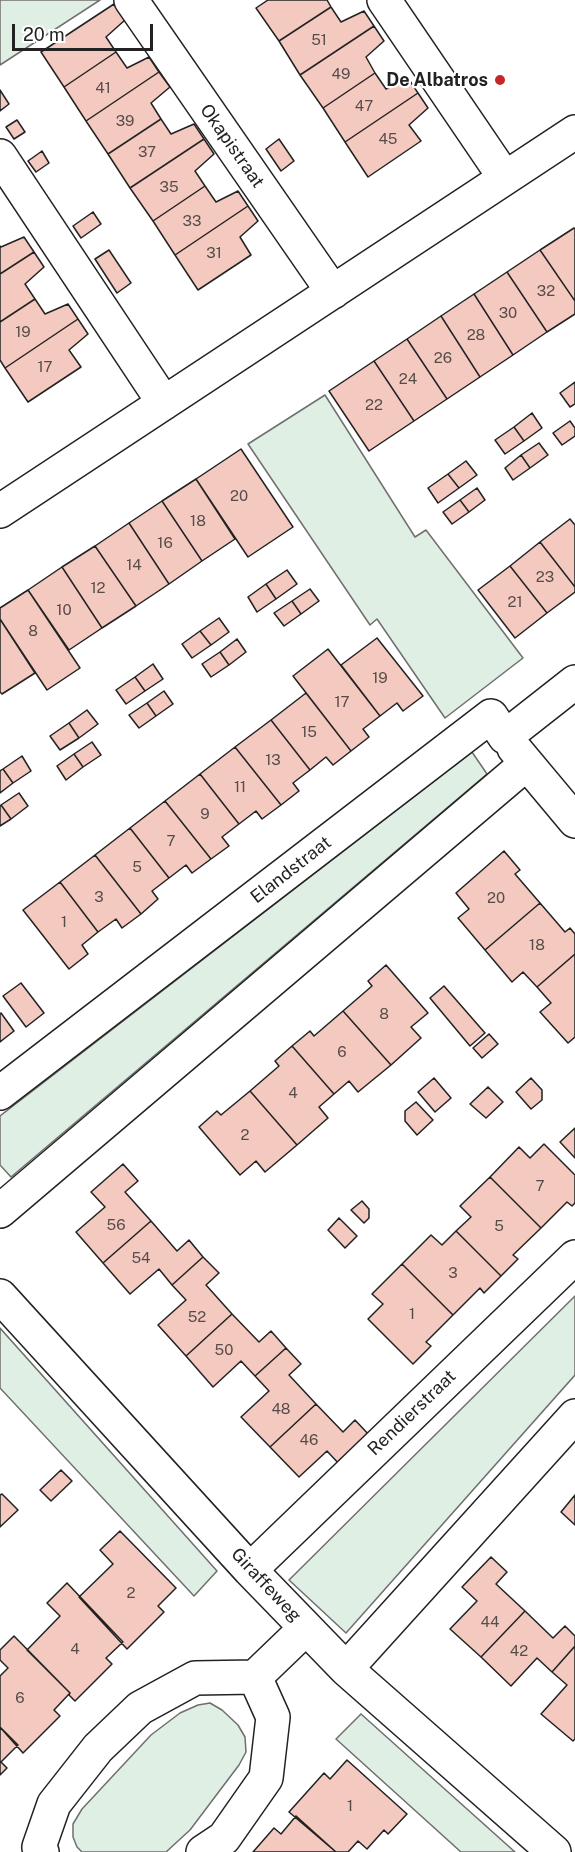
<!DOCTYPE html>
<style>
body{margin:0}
#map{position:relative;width:575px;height:1852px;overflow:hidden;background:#fff;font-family:"Public Sans",sans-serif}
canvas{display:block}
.scale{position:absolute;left:12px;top:24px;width:141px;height:27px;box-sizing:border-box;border:3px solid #222;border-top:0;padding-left:8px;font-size:18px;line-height:21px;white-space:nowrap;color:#222;-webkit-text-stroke:4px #fff;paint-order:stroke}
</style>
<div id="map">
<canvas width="575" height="1852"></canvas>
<div class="scale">20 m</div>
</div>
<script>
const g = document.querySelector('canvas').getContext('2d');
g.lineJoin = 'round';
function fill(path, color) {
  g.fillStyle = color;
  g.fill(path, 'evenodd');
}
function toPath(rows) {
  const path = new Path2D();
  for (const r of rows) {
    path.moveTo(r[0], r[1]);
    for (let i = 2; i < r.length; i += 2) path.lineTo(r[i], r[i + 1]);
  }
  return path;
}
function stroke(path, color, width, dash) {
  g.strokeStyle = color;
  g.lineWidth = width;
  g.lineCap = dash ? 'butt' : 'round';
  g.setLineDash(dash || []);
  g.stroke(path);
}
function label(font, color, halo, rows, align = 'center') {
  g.font = font + ' "Public Sans",sans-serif';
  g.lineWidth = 4.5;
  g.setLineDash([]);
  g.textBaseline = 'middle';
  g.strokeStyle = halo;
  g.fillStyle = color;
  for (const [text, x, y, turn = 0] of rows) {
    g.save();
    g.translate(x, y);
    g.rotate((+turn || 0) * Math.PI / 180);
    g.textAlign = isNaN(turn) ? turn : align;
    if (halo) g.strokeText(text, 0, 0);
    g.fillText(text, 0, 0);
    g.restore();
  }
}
const green = toPath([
 [0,0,100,0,0,65,0,0],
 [325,395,415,537,426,530,523,658,445,718,377,619,370,625,248,444,325,395],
 [472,752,487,774,11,1177,0,1165,0,1116,472,752],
 [575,1296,575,1375,346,1633,289,1580,575,1296],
 [0,1328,217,1571,194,1596,0,1388,0,1328],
 [210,1703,222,1710,238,1725,245,1737,246,1752,239,1765,190,1830,166,1852,82,1852,77,1847,73,1837,73,1824,82,1809,151,1735,180,1713,198,1705,210,1703],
 [361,1714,515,1852,461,1852,336,1739,361,1714]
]);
const building = toPath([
 [268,0,327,0,331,7,279,41,256,8,268,0],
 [114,4,125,20,106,37,116,52,64,87,41,52,114,4],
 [331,7,341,22,364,11,374,26,300,75,279,41,331,7],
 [374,26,384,41,366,57,375,73,323,108,300,75,374,26],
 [116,52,127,68,149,57,159,72,86,121,64,87,116,52],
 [159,72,170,87,151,103,161,119,108,154,86,121,159,72],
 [375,73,386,89,408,78,418,93,345,142,323,108,375,73],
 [0,90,9,104,0,111,0,90],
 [418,93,428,108,409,125,421,141,368,177,345,142,418,93],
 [161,119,171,134,194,124,204,139,130,188,108,154,161,119],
 [17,120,25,132,14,139,6,127,17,120],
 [204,139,214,154,195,171,205,186,153,221,130,188,204,139],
 [279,139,294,161,281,171,266,149,279,139],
 [42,151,49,163,36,172,28,161,42,151],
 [205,186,216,202,238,191,248,206,175,255,153,221,205,186],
 [248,206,258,221,240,237,251,255,198,290,175,255,248,206],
 [93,212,101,224,81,238,73,226,93,212],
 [574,228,575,229,575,301,540,250,574,228],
 [24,237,34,252,0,274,0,246,1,247,24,237],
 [109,250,131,283,117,293,95,259,109,250],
 [540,250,575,301,575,314,547,332,507,272,540,250],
 [34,252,44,267,25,284,35,299,0,322,0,274,34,252],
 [507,272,547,332,513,355,474,294,507,272],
 [474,294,513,355,480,377,441,316,474,294],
 [35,299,45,314,68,304,78,319,5,368,0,360,0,322,35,299],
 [441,316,480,377,447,399,407,339,441,316],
 [78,319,88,334,69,350,81,367,28,402,5,368,78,319],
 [407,339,447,399,414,421,374,361,407,339],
 [374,361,414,421,369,451,329,391,374,361],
 [575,382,575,404,570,407,560,393,575,382],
 [532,413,542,428,524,441,514,427,532,413],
 [570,421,575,428,575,436,562,445,553,433,570,421],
 [514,427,524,441,505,454,495,440,514,427],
 [539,443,548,455,530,468,521,455,539,443],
 [241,449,293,527,248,557,196,479,241,449],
 [521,455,530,468,513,480,505,468,521,455],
 [466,461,477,475,459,488,448,474,466,461],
 [448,474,459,488,438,503,428,488,448,474],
 [196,479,235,539,202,561,162,501,196,479],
 [477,488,485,500,469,512,460,500,477,488],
 [460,500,469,512,452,524,443,512,460,500],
 [162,501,202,561,169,584,129,523,162,501],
 [570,519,575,525,575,587,540,542,570,519],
 [129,523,169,584,136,606,95,546,129,523],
 [540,542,575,587,575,592,547,613,510,566,540,542],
 [95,546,136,606,102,628,62,567,95,546],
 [510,566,547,613,515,638,478,590,510,566],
 [62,567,102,628,69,650,28,590,62,567],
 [287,570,297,584,276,599,266,584,287,570],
 [266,584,276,599,257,612,248,597,266,584],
 [310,589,319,601,301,614,292,601,310,589],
 [28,590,80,668,47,690,0,619,0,608,28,590],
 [292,601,301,614,284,626,274,613,292,601],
 [219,618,229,632,211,645,200,631,219,618],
 [0,619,35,673,2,694,0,692,0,619],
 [200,631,211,645,192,658,182,644,200,631],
 [377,638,423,696,403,711,397,703,380,716,341,665,377,638],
 [237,639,246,652,229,665,220,652,237,639],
 [328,649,380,716,363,729,369,737,351,751,293,676,328,649],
 [220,652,229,665,211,677,202,664,220,652],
 [153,664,163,679,145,691,135,677,153,664],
 [135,677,145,691,126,704,116,690,135,677],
 [164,691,173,704,156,716,147,703,164,691],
 [306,693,351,751,333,765,326,757,310,770,271,720,306,693],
 [147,703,156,716,139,728,129,715,147,703],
 [87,710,98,724,79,738,69,723,87,710],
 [271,720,310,770,293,783,299,791,281,805,235,747,271,720],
 [69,723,79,738,60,750,50,736,69,723],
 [92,742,101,755,83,767,74,754,92,742],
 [235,747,281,805,262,819,256,811,239,824,200,774,235,747],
 [74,754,83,767,66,780,57,766,74,754],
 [22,756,31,771,13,783,3,769,22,756],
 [3,769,13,783,0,793,0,771,3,769],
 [200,774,239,824,222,837,229,846,211,859,165,801,200,774],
 [19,793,28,806,11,819,1,805,19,793],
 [165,801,211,859,192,873,186,865,169,878,130,828,165,801],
 [1,805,11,819,0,826,0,806,1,805],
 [130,828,169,878,152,891,158,899,141,914,95,855,130,828],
 [504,851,520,870,515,874,540,903,485,950,458,918,469,909,456,893,504,851],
 [95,855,141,914,122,928,116,919,98,932,60,882,95,855],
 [60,882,98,932,82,945,88,954,69,969,23,910,60,882],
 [540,903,565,932,570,928,575,934,575,954,537,987,523,972,512,982,485,950,540,903],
 [575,954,575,1037,568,1043,540,1012,551,1003,537,987,575,954],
 [386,965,428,1013,411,1027,421,1038,391,1065,343,1011,372,986,368,981,386,965],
 [21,983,44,1013,26,1027,3,996,21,983],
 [444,986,485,1033,470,1046,430,998,444,986],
 [343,1011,391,1065,358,1092,349,1081,334,1094,292,1046,310,1031,314,1036,343,1011],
 [1,1013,14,1031,0,1042,0,1014,1,1013],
 [489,1034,498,1044,482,1058,473,1048,489,1034],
 [292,1046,334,1094,319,1107,328,1118,297,1145,250,1091,279,1066,275,1061,292,1046],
 [434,1078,451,1098,435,1112,418,1092,434,1078],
 [531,1078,542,1090,542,1100,531,1109,516,1092,531,1078],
 [488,1087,503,1102,486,1118,470,1104,488,1087],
 [250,1091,297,1145,265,1172,256,1161,240,1175,199,1127,217,1111,221,1115,250,1091],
 [416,1102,433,1120,417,1135,405,1121,405,1111,416,1102],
 [575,1128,575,1158,560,1142,575,1128],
 [544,1144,575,1175,575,1203,572,1206,567,1202,541,1228,490,1177,519,1147,530,1158,544,1144],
 [123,1164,138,1181,125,1192,151,1221,103,1263,76,1232,105,1207,91,1192,123,1164],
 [490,1177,541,1228,513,1255,518,1259,501,1276,456,1231,471,1217,460,1206,490,1177],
 [362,1201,369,1209,369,1218,364,1223,351,1210,362,1201],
 [339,1218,357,1236,345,1248,328,1230,339,1218],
 [151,1221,177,1251,189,1240,203,1257,172,1285,159,1269,130,1294,103,1263,151,1221],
 [456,1231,501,1276,484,1293,480,1288,453,1315,402,1264,431,1235,442,1245,456,1231],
 [203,1257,219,1273,206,1285,232,1314,186,1356,158,1325,186,1300,172,1285,203,1257],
 [402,1264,453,1315,426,1342,431,1346,413,1364,368,1319,383,1304,372,1294,402,1264],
 [232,1314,259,1342,271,1331,286,1348,255,1376,241,1361,213,1387,186,1356,232,1314],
 [286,1348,301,1364,289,1375,316,1404,270,1447,241,1417,269,1391,255,1376,286,1348],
 [316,1404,343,1432,355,1420,371,1437,340,1465,327,1451,299,1477,270,1447,316,1404],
 [61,1470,72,1481,51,1501,40,1490,61,1470],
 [2,1494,18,1510,0,1527,0,1495,2,1494],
 [575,1495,575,1525,561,1512,575,1495],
 [120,1531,176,1588,158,1606,164,1612,127,1649,79,1597,113,1564,100,1550,120,1531],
 [491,1557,507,1572,496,1584,525,1611,481,1657,450,1629,477,1601,462,1587,491,1557],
 [67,1583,123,1642,106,1658,112,1664,75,1701,69,1695,70,1693,27,1650,60,1616,47,1603,67,1583],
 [525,1611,553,1638,565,1626,575,1636,575,1646,552,1672,537,1658,511,1686,481,1657,525,1611],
 [14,1636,70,1693,54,1710,60,1716,23,1753,0,1727,0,1676,8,1668,0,1660,0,1650,14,1636],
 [575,1646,575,1739,573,1741,541,1714,567,1685,552,1672,575,1646],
 [0,1727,18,1745,1,1762,7,1768,0,1775,0,1727],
 [347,1760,407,1814,388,1834,384,1830,367,1849,358,1841,348,1852,336,1852,289,1812,324,1773,330,1779,347,1760],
 [296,1816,336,1852,253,1852,274,1828,281,1834,296,1816]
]);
const minor = toPath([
 [131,0,333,292],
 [384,0,505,178],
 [0,156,164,403],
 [0,511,575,132],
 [514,748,575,821],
 [0,1093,491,716,505,737,575,682],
 [0,1211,526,764],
 [0,1296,250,1570,346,1669,554,1852],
 [250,1570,575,1257],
 [346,1669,575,1416],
 [42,1852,39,1847,54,1804,98,1748,140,1708,195,1678,255,1677,306,1628],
 [203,1852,224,1838,266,1778,273,1717,255,1677]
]);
const markers = [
 [500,80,6,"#c62828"]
];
const numberNames = [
 ["51",319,40],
 ["49",341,74],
 ["41",103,88],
 ["47",364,106],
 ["39",125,121],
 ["45",388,139],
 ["37",147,152],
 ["35",169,187],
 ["33",192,221],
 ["31",214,253],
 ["32",546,291],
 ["30",508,313],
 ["19",23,332],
 ["28",476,335],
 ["26",443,358],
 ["17",45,367],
 ["24",408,379],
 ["22",374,405],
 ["20",239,496],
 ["18",198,521],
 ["16",165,543],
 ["14",134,565],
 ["23",545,577],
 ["12",98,588],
 ["21",515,602],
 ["10",64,610],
 ["8",33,631],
 ["19",380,678],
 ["17",342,702],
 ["15",309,732],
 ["13",273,760],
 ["11",240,787],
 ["9",205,814],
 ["7",171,841],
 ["5",137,867],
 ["3",99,897],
 ["20",496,898],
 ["1",64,922],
 ["18",537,945],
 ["8",384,1014],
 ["6",342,1052],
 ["4",293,1093],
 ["2",245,1135],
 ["7",540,1186],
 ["56",116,1225],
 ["5",499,1226],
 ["54",141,1258],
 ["3",453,1273],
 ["1",412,1314],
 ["52",197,1317],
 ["50",224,1350],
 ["48",281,1409],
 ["46",309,1440],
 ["2",131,1593],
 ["44",490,1622],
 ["4",75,1649],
 ["42",519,1651],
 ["6",20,1698],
 ["1",350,1806]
];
const poiNames = [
 ["De Albatros",488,80]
];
const streetNames = [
 ["Okapistraat",232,146,55],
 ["Elandstraat",291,870,-38],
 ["Rendierstraat",412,1413,-44],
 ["Giraffeweg",266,1585,47]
];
fill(green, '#e0efe3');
stroke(green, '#6f6f6f', 1.5);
fill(building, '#f3c9c0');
stroke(building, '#222', 1.5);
stroke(minor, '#222', 36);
stroke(minor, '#fff', 33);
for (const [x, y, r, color] of markers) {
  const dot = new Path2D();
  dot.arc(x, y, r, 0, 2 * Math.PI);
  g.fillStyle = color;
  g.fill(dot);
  stroke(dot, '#fff', 2);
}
label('15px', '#564c4a', null, numberNames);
label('bold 18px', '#222', '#fff', poiNames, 'right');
label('18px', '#222', '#fff', streetNames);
</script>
